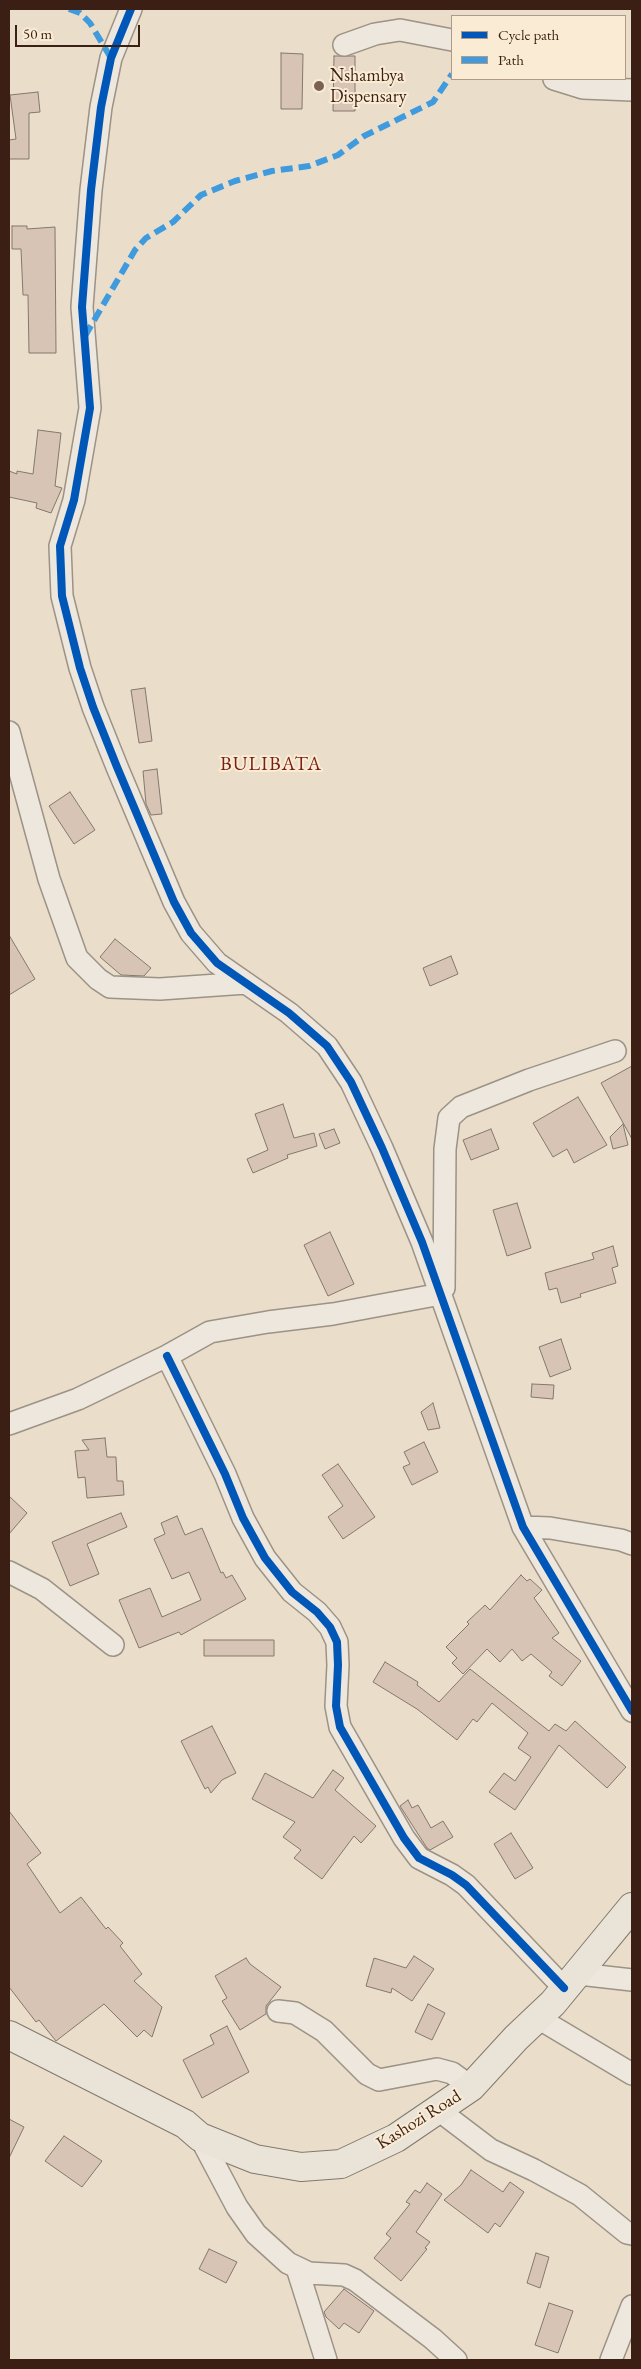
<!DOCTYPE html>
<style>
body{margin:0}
#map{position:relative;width:641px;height:2369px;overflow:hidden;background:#eadeca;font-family:"EB Garamond",serif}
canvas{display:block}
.frame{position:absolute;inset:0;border:10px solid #3c1f14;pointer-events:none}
.legend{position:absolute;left:451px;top:15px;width:175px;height:65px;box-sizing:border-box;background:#faecd4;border:1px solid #ae9a87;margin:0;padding:6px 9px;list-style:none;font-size:15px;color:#3c1f14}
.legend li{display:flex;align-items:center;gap:10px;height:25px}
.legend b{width:25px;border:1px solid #ae9a87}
.scale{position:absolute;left:15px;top:25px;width:125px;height:22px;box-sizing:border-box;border:2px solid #3c1f14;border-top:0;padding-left:6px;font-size:15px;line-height:18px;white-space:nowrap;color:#3c1f14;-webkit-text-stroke:4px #faecd4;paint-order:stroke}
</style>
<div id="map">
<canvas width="641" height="2369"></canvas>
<div class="frame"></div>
<ul class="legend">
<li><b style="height:6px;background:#0057b8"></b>Cycle path</li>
<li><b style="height:6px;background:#3f9bde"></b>Path</li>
</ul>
<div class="scale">50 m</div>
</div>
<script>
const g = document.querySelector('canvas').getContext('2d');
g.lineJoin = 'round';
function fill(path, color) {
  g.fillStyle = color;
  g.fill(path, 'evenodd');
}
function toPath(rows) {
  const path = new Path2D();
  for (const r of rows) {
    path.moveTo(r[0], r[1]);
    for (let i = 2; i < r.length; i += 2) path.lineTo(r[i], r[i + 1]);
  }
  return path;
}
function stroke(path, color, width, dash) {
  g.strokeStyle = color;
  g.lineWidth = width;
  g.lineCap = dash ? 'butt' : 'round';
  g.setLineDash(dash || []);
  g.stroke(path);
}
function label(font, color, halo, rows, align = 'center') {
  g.font = font + ' "EB Garamond",serif';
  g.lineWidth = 4;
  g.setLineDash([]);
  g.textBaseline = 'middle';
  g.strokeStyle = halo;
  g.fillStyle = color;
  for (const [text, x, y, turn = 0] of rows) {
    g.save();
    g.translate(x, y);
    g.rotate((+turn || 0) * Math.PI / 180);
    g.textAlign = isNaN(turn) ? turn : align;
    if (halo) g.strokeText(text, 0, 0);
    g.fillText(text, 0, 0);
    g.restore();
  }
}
const building = toPath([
 [281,53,303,54,302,109,281,109,281,53],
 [334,56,355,56,355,111,333,111,334,56],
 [38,92,40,112,29,113,29,159,9,159,9,140,16,139,10,95,38,92],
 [12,226,27,226,27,229,55,227,56,353,29,353,28,295,23,295,21,249,12,249,12,226],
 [38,430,61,433,55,486,62,488,51,513,36,508,37,503,9,497,9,471,17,474,17,471,33,474,38,430],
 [145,688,152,741,139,743,131,690,145,688],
 [157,769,162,814,151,815,146,804,143,771,157,769],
 [70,792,95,830,74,844,49,806,70,792],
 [9,935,35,979,9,995,9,935],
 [115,939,151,968,144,976,121,975,100,957,115,939],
 [451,956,458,974,430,986,423,968,451,956],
 [632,1066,632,1139,601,1083,632,1066],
 [578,1097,607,1145,574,1163,567,1149,553,1157,533,1123,578,1097],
 [283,1104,294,1138,314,1133,317,1146,287,1155,288,1158,253,1173,247,1159,268,1150,255,1114,283,1104],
 [623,1124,628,1145,613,1149,610,1137,623,1124],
 [334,1129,340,1143,325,1149,319,1134,334,1129],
 [491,1129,499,1149,471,1160,463,1140,491,1129],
 [517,1203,531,1248,507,1256,493,1210,517,1203],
 [330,1232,354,1284,328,1296,304,1245,330,1232],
 [613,1246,618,1266,612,1268,616,1283,580,1294,581,1297,561,1303,557,1288,549,1290,545,1273,594,1259,592,1253,613,1246],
 [561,1339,571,1369,550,1377,539,1347,561,1339],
 [532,1384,554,1385,553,1399,531,1397,532,1384],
 [433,1403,440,1428,428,1430,421,1412,433,1403],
 [105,1438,107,1457,116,1457,117,1481,123,1481,124,1495,87,1498,85,1477,78,1478,75,1451,89,1450,82,1440,105,1438],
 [424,1442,438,1472,412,1485,403,1467,410,1464,404,1452,424,1442],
 [338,1464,375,1517,343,1539,328,1517,343,1506,322,1475,338,1464],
 [9,1496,27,1513,9,1534,9,1496],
 [121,1513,127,1527,87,1544,99,1574,70,1586,52,1542,121,1513],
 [177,1516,185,1535,202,1528,221,1573,223,1572,226,1578,232,1575,246,1599,181,1635,179,1632,139,1648,119,1600,150,1588,162,1617,201,1600,189,1572,172,1579,154,1539,165,1534,161,1523,177,1516],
 [521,1575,527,1581,530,1579,542,1590,534,1598,559,1633,552,1638,581,1661,562,1686,549,1676,552,1672,531,1654,522,1661,512,1649,500,1662,487,1649,463,1674,452,1663,457,1658,446,1647,469,1624,467,1622,485,1605,490,1610,521,1575],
 [204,1640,274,1640,274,1656,204,1656,204,1640],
 [385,1662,418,1682,417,1685,439,1702,470,1669,549,1731,555,1724,566,1731,575,1721,626,1767,607,1788,559,1745,515,1810,489,1792,504,1773,515,1781,531,1757,518,1748,528,1733,492,1703,477,1722,473,1719,457,1740,417,1709,373,1682,385,1662],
 [212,1726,236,1773,222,1780,211,1793,208,1787,205,1789,181,1741,212,1726],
 [333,1770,344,1778,335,1790,376,1826,361,1843,354,1836,322,1879,294,1858,301,1850,283,1837,295,1822,252,1799,265,1773,313,1798,333,1770],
 [408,1800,412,1808,418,1805,431,1828,443,1821,453,1837,430,1850,427,1848,400,1806,408,1800],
 [9,1811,41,1853,27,1864,60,1913,81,1897,106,1929,108,1927,123,1943,120,1946,142,1974,134,1981,162,2007,152,2037,144,2030,137,2037,104,2004,56,2041,39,2020,36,2022,9,1987,9,1811],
 [511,1833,533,1868,515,1879,494,1844,511,1833],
 [414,1956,434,1969,412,2001,392,1988,391,1993,366,1986,374,1958,406,1968,414,1956],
 [246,1958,250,1964,281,1987,266,2006,266,2014,240,2030,222,2001,227,1998,215,1976,246,1958],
 [428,2004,445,2013,432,2040,415,2032,428,2004],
 [227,2026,249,2072,202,2098,183,2060,214,2044,210,2035,227,2026],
 [9,2119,24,2127,9,2158,9,2119],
 [64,2136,102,2161,82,2187,45,2161,64,2136],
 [471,2170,503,2192,510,2182,524,2192,500,2227,495,2223,488,2233,444,2200,461,2185,471,2170],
 [427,2183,442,2194,416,2232,430,2242,425,2248,427,2249,401,2281,374,2258,391,2238,386,2234,410,2204,406,2202,415,2190,420,2193,427,2183],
 [209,2249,237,2262,226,2283,199,2269,209,2249],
 [536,2253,549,2257,540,2288,527,2283,536,2253],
 [344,2289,374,2311,359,2333,344,2323,339,2329,326,2317,324,2312,344,2289],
 [549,2303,573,2311,558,2353,535,2345,549,2303]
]);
const minor = toPath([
 [131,9,111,58,101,107,91,190,82,307,90,408,74,500,60,546,62,596,80,668,93,707,117,767,174,902,191,933,217,963,289,1013,327,1046,351,1082,382,1148,422,1242,523,1527,632,1711],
 [344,45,375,34,400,30,452,40],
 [554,79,583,88,632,90],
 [9,732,49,879,77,958,98,979,110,987,160,989,246,983],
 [444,1288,445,1149,449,1118,461,1107,529,1080,615,1051],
 [167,1356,225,1474,243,1518,265,1558,292,1592,317,1612,330,1627,337,1642,338,1665,336,1706,340,1727,404,1838,419,1858,452,1875,466,1885,564,1988],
 [9,1424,78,1399,167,1356,210,1332,268,1322,333,1314,441,1294],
 [523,1527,550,1528,621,1540,632,1544],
 [9,1572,42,1589,113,1645],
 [579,1974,632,1980],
 [278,2011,295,2013,324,2031,367,2074,379,2080,437,2069,452,2073,471,2087],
 [538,2018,632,2074],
 [437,2109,491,2150,534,2170,580,2195,627,2233,632,2234],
 [200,2137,237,2207,256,2234,288,2263,309,2273,344,2275,355,2280,433,2339,456,2360],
 [297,2268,326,2360],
 [611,2360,632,2306]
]);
const major = toPath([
 [9,2035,185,2124,200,2137,255,2159,301,2167,341,2164,396,2138,471,2087,516,2038,553,2003,632,1907]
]);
const quiet = toPath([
 [69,9,80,13,90,23,111,58],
 [85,336,135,250,146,238,173,222,201,195,235,181,272,171,309,166,338,155,364,136,433,102,452,74]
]);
const cycleway = toPath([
 [131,9,111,58,101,107,91,190,82,307,90,408,74,500,60,546,62,596,80,668,93,707,117,767,174,902,191,933,217,963,289,1013,327,1046,351,1082,382,1148,422,1242,523,1527,632,1711],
 [167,1356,225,1474,243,1518,265,1558,292,1592,317,1612,330,1627,337,1642,338,1665,336,1706,340,1727,404,1838,419,1858,452,1875,466,1885,564,1988]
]);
const markers = [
 [319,86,6,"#796254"]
];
const poiNames = [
 ["Nshambya",330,76],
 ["Dispensary",330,97]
];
const streetNames = [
 ["Kashozi Road",419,2120,-32]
];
const quarterNames = [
 ["BULIBATA",271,765]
];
fill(building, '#d7c4b5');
stroke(building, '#83786d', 1);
stroke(minor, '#9c9285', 24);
stroke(major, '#83786d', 30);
stroke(minor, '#ede7dd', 21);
stroke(major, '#eae3d8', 28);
stroke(quiet, '#3f9bde', 6, [12, 6]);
stroke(cycleway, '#0057b8', 8);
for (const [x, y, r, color] of markers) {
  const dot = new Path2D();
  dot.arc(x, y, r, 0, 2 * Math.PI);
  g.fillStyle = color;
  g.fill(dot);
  stroke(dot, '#faecd4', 2);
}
label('18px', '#3c1f14', '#faecd4', poiNames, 'left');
label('18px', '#3c1f14', '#faecd4', streetNames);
g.letterSpacing = '1px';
label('20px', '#7a1f14', '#faecd4', quarterNames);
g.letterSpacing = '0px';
</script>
